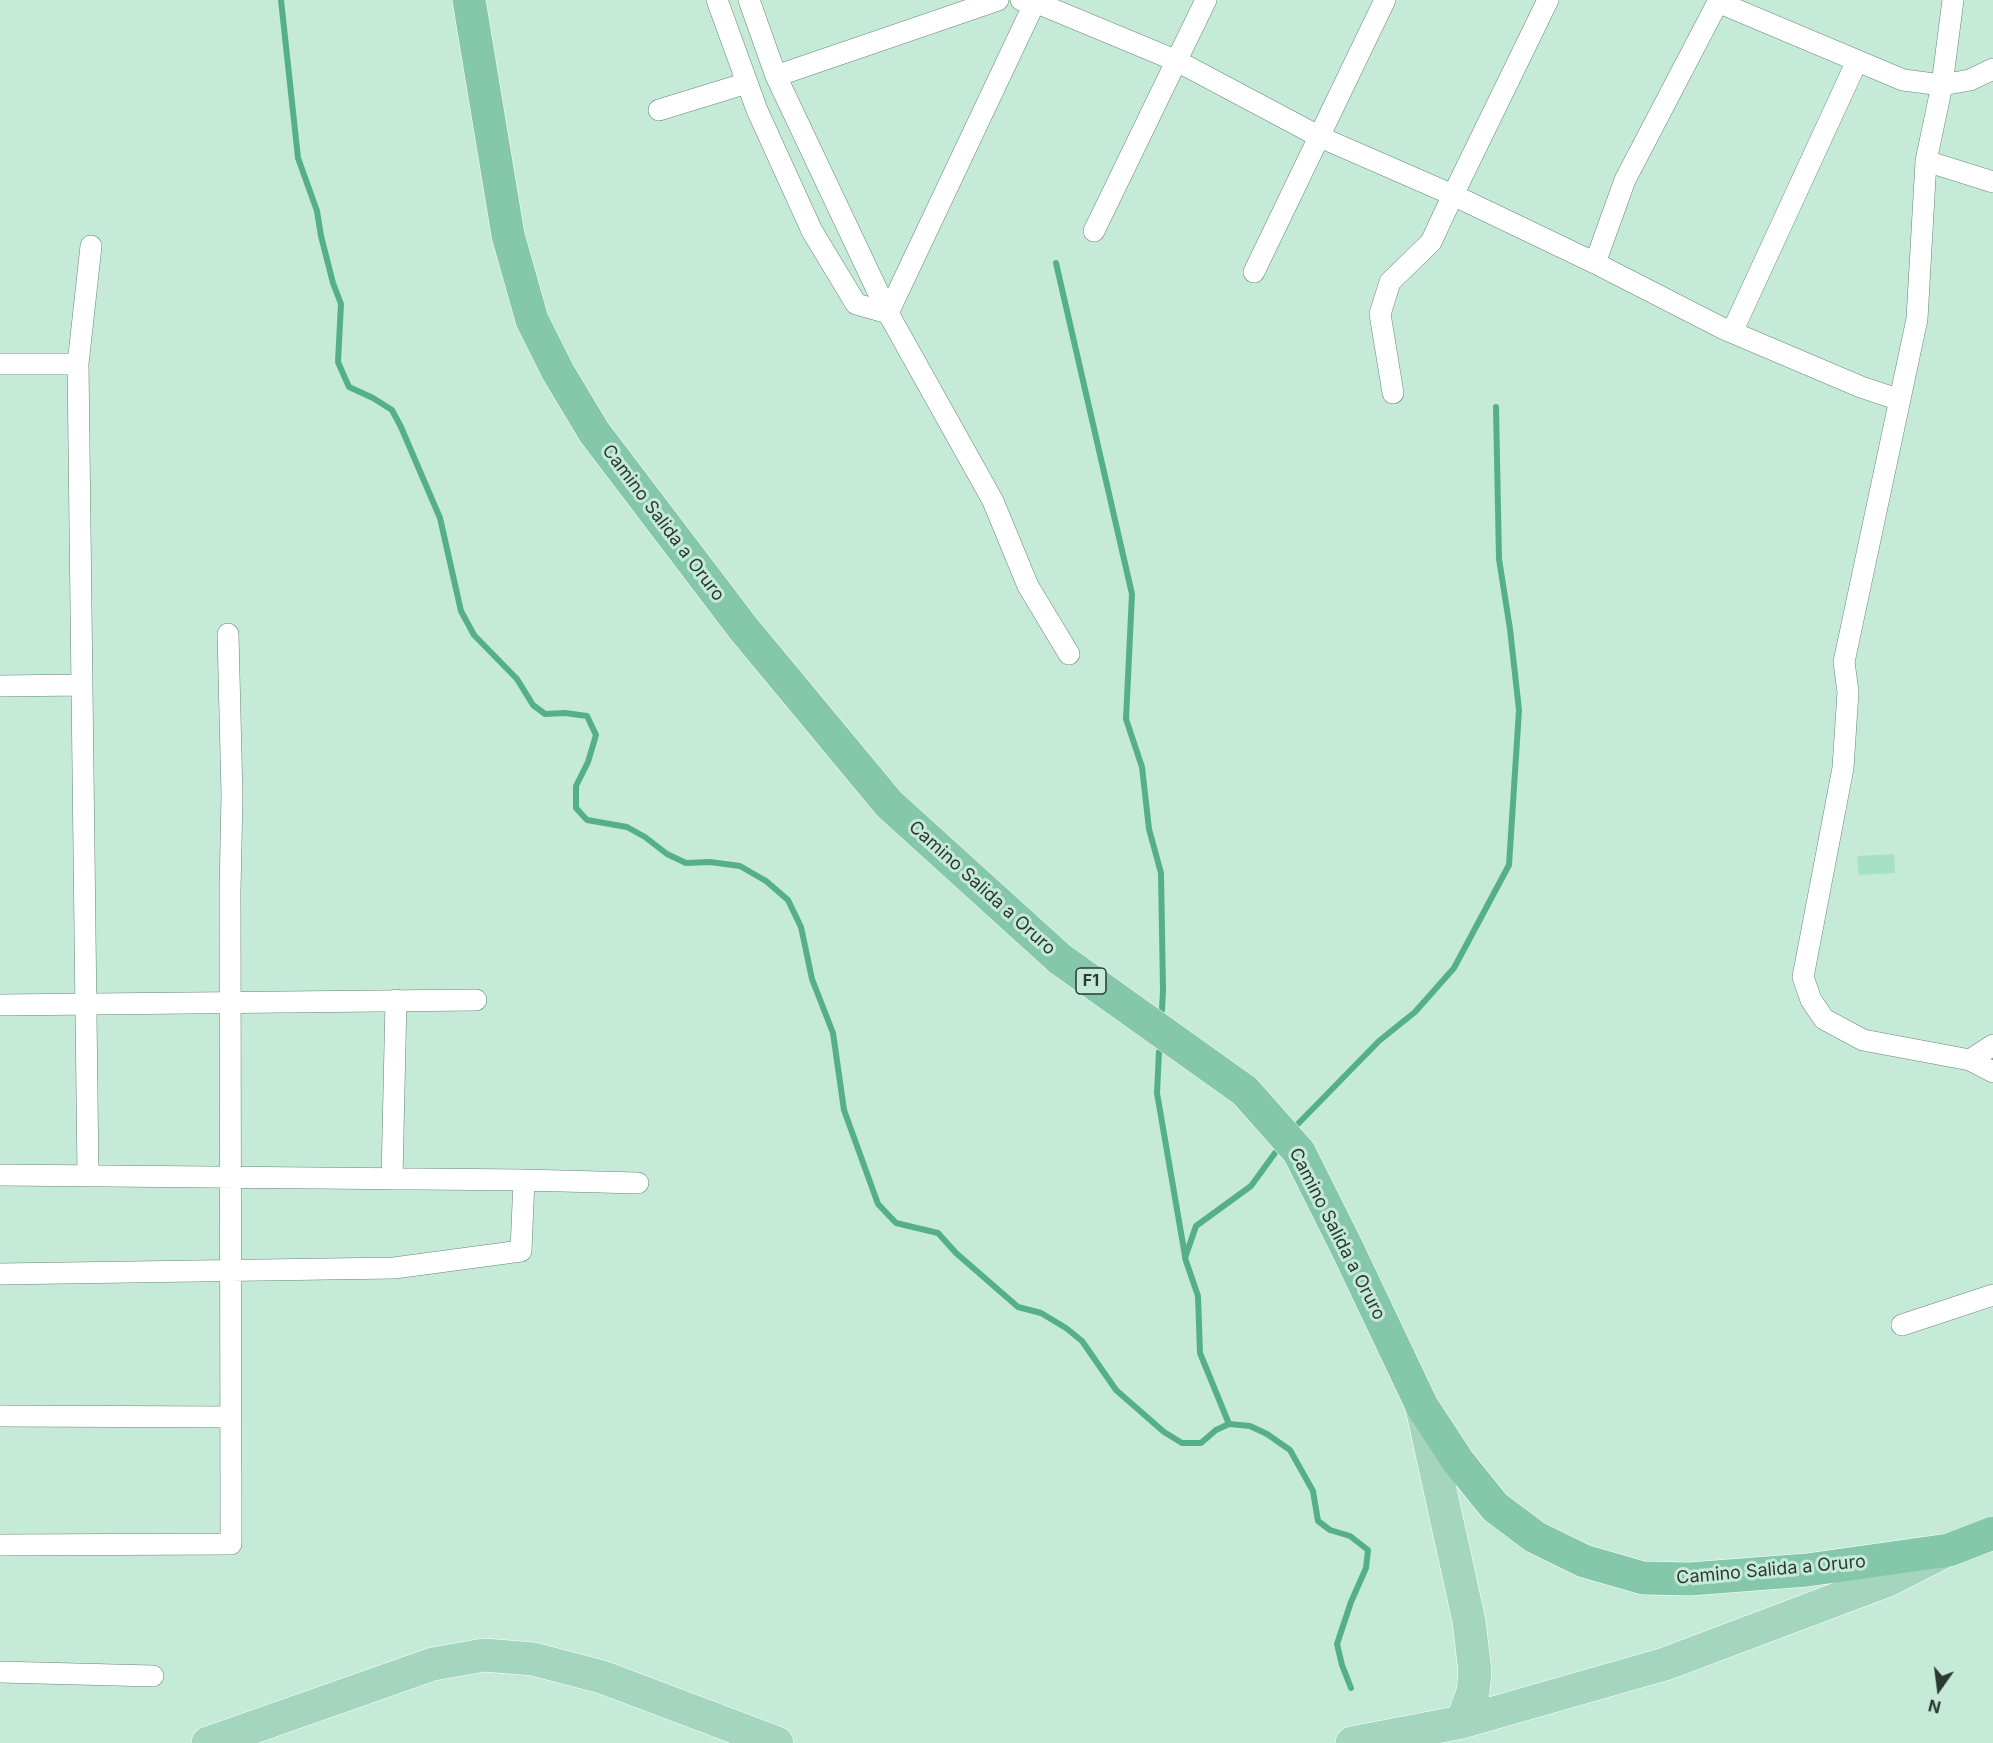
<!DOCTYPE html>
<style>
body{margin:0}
#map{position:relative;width:1993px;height:1743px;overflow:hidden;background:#c6ead8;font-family:Inter,sans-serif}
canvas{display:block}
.north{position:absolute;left:1909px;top:1659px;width:60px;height:60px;-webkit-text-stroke:4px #c6ead8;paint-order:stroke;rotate:194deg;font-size:16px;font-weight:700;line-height:24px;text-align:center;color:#2b3933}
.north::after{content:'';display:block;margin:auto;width:21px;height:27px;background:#2b3933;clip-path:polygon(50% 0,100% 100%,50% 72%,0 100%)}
</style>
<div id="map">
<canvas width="1993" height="1743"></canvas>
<div class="north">N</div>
</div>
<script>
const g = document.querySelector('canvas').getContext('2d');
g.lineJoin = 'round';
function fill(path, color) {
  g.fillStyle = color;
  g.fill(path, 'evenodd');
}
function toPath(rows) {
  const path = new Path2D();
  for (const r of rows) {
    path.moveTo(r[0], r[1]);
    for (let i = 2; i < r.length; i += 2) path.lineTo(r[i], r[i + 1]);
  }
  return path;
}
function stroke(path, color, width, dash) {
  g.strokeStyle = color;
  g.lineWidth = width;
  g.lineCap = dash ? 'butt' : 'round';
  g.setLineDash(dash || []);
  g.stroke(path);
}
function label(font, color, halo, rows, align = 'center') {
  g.font = font + ' Inter,sans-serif';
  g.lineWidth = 6;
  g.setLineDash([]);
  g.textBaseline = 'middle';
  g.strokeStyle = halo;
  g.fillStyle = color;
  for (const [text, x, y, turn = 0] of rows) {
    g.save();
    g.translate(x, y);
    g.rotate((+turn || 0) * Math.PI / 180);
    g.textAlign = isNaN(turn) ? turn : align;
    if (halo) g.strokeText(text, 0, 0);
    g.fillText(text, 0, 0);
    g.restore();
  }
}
const green = toPath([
 [1894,854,1895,873,1859,875,1857,856]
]);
const stream = toPath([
 [281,0,298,158,317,211,321,236,333,283,341,304,338,362,349,387,373,398,392,410,401,427,440,518,461,611,474,635,517,679,533,705,545,714,565,713,587,716,596,735,588,762,576,786,576,808,587,820,627,827,645,837,667,854,686,863,710,862,740,866,766,881,788,900,801,927,812,979,833,1033,844,1110,878,1204,896,1223,938,1233,956,1253,1018,1307,1041,1313,1066,1328,1082,1341,1116,1390,1164,1432,1182,1443,1201,1443,1216,1430,1229,1424,1250,1426,1267,1434,1290,1450,1313,1491,1318,1521,1330,1530,1350,1536,1368,1550,1366,1568,1351,1602,1337,1644,1342,1665,1351,1688],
 [1056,263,1132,594,1126,719,1142,767,1149,829,1161,873,1163,990,1162,1010],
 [1159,1052,1157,1093,1185,1256],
 [1291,1131,1379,1041,1415,1012,1454,968,1509,865,1519,710,1510,629,1499,559,1496,407],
 [1229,1424,1200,1353,1198,1296,1185,1258,1196,1226,1251,1186,1275,1153]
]);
const minor = toPath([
 [717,0,757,110,812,231,856,304,888,313,1035,2,1021,0],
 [749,0,776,76,888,313,993,501,1028,586,1069,654],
 [1035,0,1035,2,1177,61,1320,137,1453,195,1548,0],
 [1953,0,1942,85,1926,161,1917,319,1844,662,1848,692,1843,768,1803,977,1811,1000,1824,1019,1863,1040,1970,1060,1993,1072],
 [776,76,998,0],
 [659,110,747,83],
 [1926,161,1993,182],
 [1094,231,1206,0],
 [1595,263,1625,180,1718,2,1903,80,1942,85,1970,80,1993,69],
 [1254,272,1385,0],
 [1732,332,1857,61],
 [0,364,78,364],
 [1393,393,1380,314,1390,282,1431,242,1453,195,1595,263,1722,328,1861,387,1900,400],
 [0,686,82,685],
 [0,1005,476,1000],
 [1970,1060,1993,1045],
 [0,1175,524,1180,638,1183],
 [88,1175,78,364,91,246],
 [392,1179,396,1000],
 [0,1274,394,1268,521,1251,524,1180],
 [1902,1325,1993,1295],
 [0,1416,231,1417],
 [0,1545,231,1544,230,891,232,795,228,634],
 [0,1672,153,1676]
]);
const primary = toPath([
 [1422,1408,1469,1621,1475,1672,1473,1692,1462,1722],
 [208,1743,433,1664,484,1655,533,1659,602,1677,777,1743],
 [1352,1743,1462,1722,1665,1664,1888,1580,1939,1554]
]);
const trunk = toPath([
 [469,0,508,235,532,320,558,372,594,432,743,628,889,804,1060,959,1245,1091,1299,1152,1347,1248,1422,1406,1458,1461,1495,1507,1535,1537,1584,1561,1643,1578,1690,1579,1807,1570,1949,1550,1993,1533]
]);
const shields = [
 [1091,981,30]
];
const shieldNames = [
 ["F1",1091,981]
];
const streetNames = [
 ["Camino Salida a Oruro",663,523,53],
 ["Camino Salida a Oruro",982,888,42],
 ["Camino Salida a Oruro",1337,1234,63],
 ["Camino Salida a Oruro",1771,1570,-5]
];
fill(green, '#a7e1c5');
stroke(stream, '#55b08a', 6);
stroke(minor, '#658676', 22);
stroke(primary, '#fff', 34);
stroke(trunk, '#fff', 34);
stroke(minor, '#fff', 21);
stroke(primary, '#a3d5bf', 33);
stroke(trunk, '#84c7aa', 33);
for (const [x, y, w] of shields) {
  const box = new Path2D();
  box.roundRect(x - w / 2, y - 13, w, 26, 4.5);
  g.fillStyle = '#c6ead8';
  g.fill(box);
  stroke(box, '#2b3933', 1.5);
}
label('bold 16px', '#2b3933', null, shieldNames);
label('18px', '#2b3933', '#c6ead8', streetNames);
</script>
